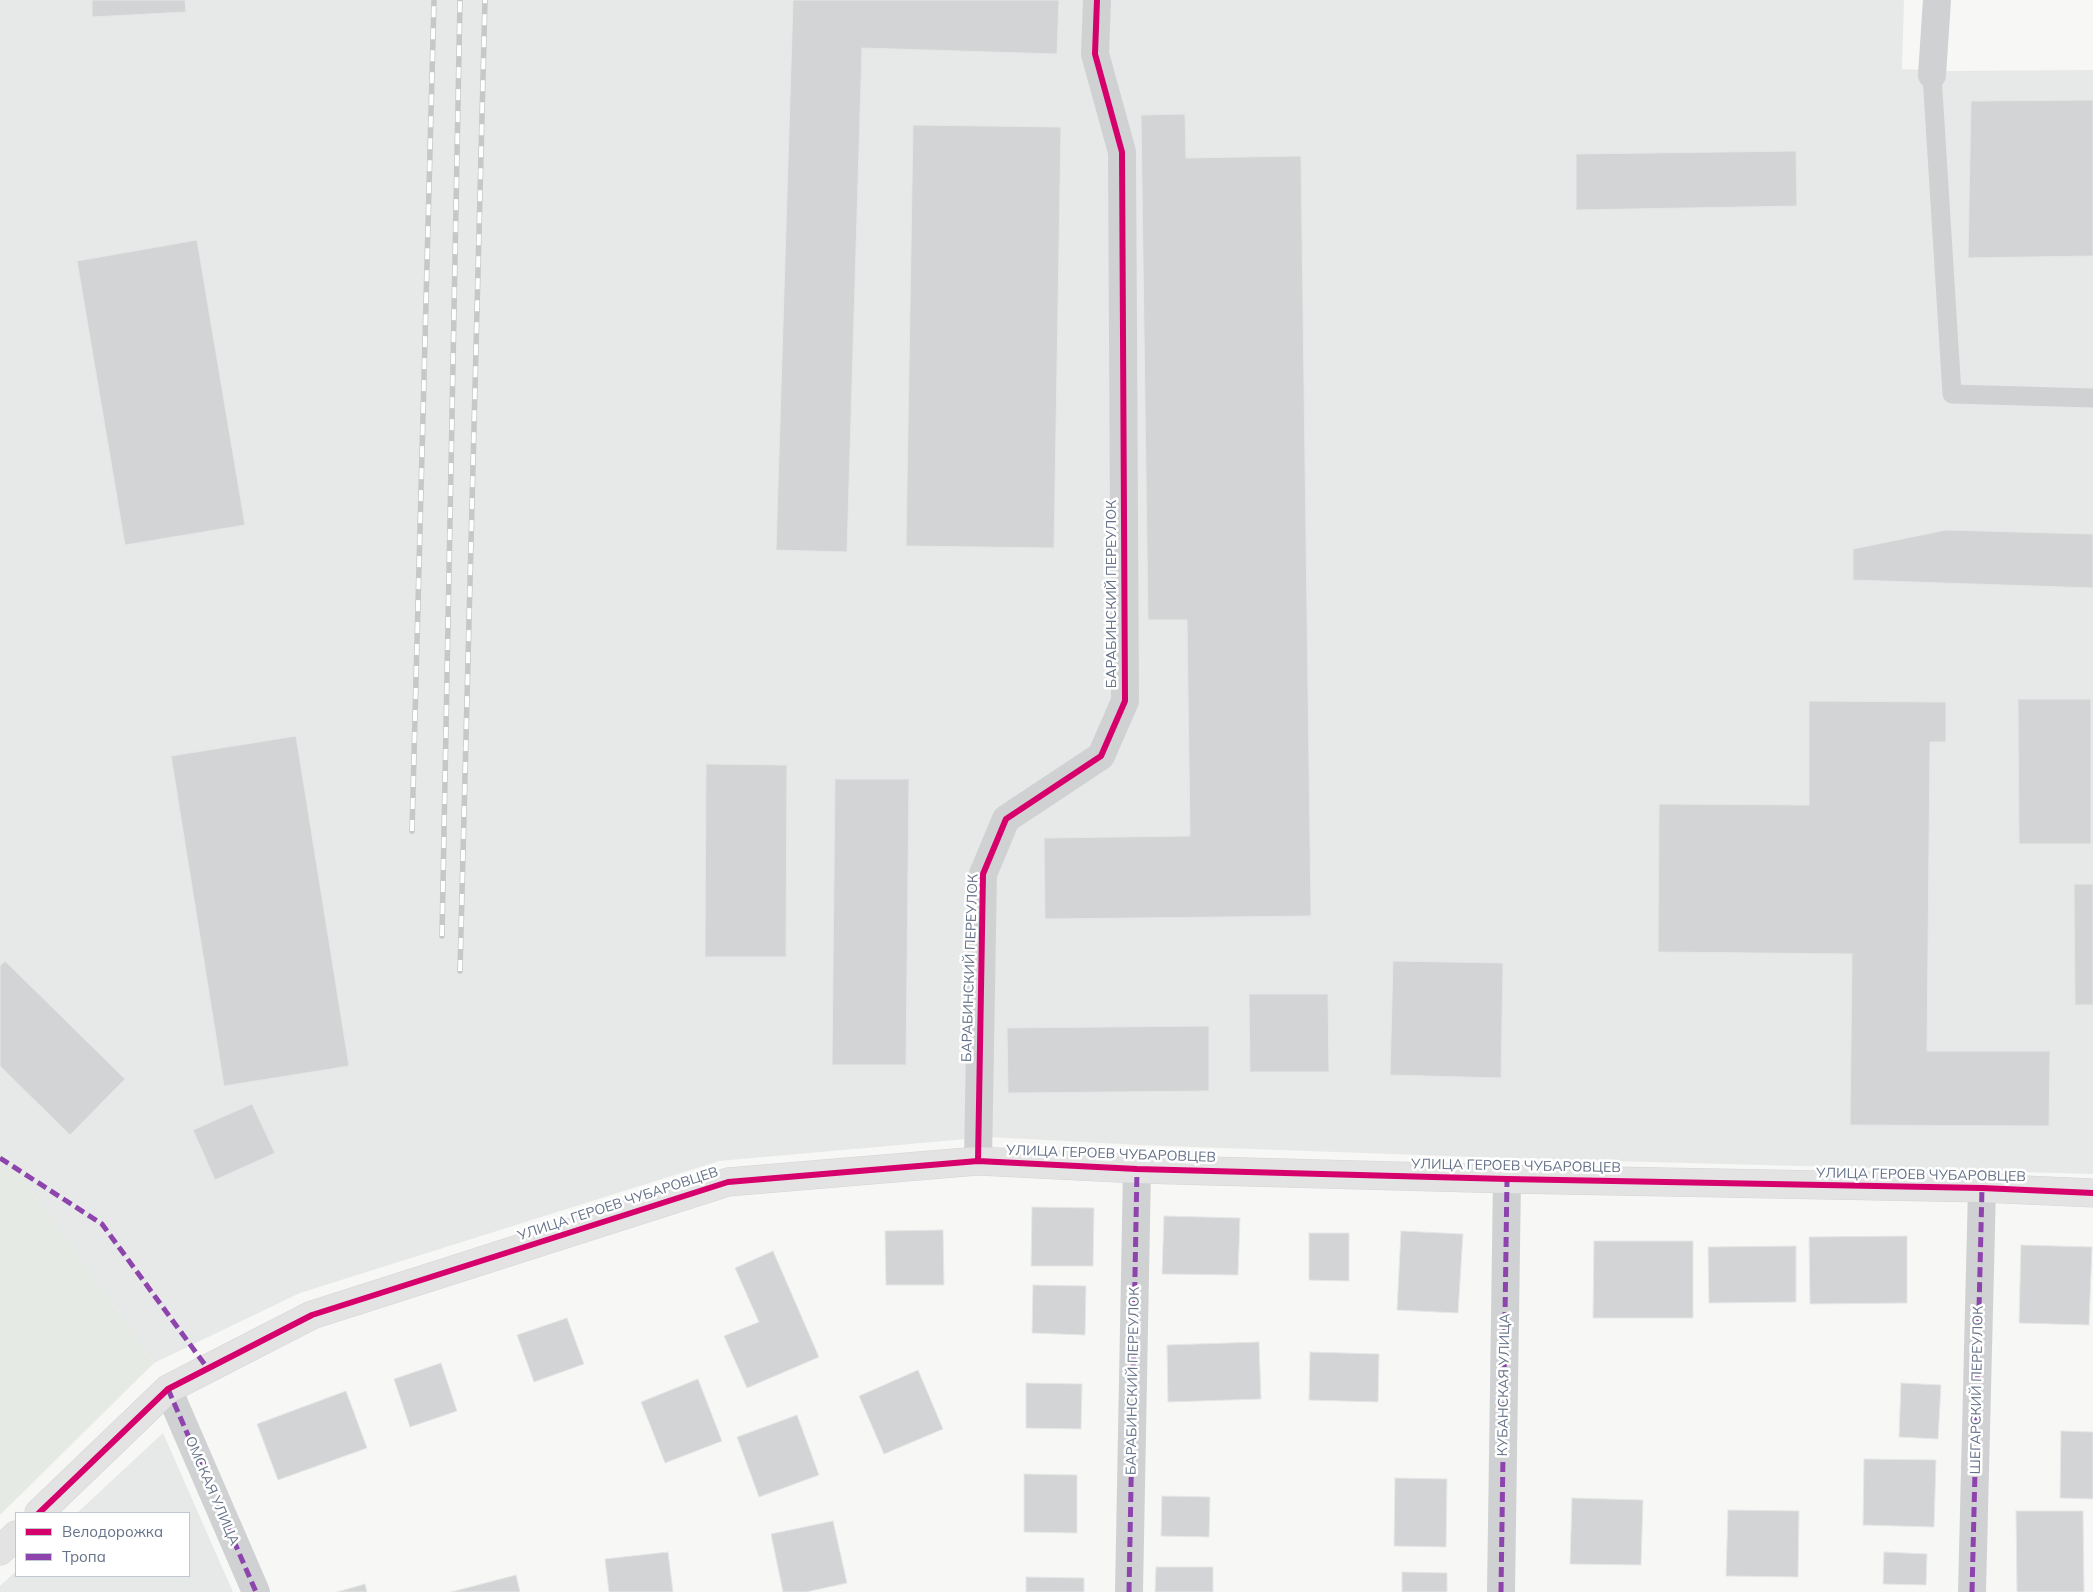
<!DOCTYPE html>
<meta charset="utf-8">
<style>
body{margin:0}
#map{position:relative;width:2093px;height:1592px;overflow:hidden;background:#f7f7f6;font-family:Mulish,sans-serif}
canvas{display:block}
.legend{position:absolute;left:15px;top:1512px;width:175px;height:65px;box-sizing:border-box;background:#fff;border:1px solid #c1c7cf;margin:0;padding:6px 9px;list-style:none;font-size:15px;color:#657288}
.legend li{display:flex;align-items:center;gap:10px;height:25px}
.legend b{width:25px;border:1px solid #c1c7cf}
</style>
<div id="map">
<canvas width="2093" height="1592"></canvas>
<ul class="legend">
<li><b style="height:6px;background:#d6006c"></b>Велодорожка</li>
<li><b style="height:6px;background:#8e44ad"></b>Тропа</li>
</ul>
</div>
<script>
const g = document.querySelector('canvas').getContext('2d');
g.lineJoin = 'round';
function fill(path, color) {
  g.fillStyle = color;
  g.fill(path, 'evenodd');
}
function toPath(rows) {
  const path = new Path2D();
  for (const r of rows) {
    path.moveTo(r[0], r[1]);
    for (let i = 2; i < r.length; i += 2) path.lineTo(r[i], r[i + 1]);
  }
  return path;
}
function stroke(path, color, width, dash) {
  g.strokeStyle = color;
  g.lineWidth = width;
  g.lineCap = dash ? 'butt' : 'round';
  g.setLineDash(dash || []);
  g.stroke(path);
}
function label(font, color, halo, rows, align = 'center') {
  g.font = font + ' Mulish,sans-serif';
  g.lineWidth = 5;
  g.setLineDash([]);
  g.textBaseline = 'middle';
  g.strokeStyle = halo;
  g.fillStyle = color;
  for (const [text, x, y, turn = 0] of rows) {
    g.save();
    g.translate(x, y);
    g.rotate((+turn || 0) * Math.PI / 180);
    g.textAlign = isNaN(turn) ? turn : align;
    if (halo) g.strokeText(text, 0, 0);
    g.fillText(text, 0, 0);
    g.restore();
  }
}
const built = toPath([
 [0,0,1904,0,1902,69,1948,71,2093,70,2093,1174,1503,1158,1140,1145,989,1137,719,1161,300,1293,154,1363,0,1147],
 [163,1433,233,1592,0,1592,0,1586,16,1571,16,1576,189,1576,189,1513,77,1513]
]);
const green = toPath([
 [0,1147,154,1363,0,1515]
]);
const building = toPath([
 [92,0,185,0,186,12,92,17,92,0],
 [793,0,1059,0,1057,54,862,48,847,552,776,550,793,0],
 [2093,100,2093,256,1968,258,1971,101,2093,100],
 [1185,114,1186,158,1301,156,1311,916,1045,919,1044,838,1190,836,1187,620,1148,620,1141,115,1185,114],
 [913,125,1061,127,1054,548,906,546,913,125],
 [1796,151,1797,206,1576,210,1576,154,1796,151],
 [197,240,245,525,125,545,77,261,197,240],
 [1946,530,2093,534,2093,588,1853,580,1853,549,1946,530],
 [2018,699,2091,699,2091,844,2019,844,2018,699],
 [1809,701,1946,702,1946,742,1930,742,1927,1051,2050,1051,2049,1126,1850,1125,1852,954,1658,952,1659,804,1809,805,1809,701],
 [296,736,349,1066,224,1086,171,756,296,736],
 [706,764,787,765,786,957,705,957,706,764],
 [835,779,909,779,906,1065,832,1065,835,779],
 [2074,884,2093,884,2093,1005,2075,1005,2074,884],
 [5,961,125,1079,70,1135,0,1066,0,966,5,961],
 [1393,961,1503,963,1501,1078,1390,1075,1393,961],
 [1249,994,1328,994,1329,1072,1250,1072,1249,994],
 [1209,1026,1209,1091,1008,1093,1007,1028,1209,1026],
 [252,1104,275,1153,215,1180,193,1130,252,1104],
 [1032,1207,1094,1208,1093,1266,1031,1266,1032,1207],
 [1164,1216,1240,1218,1238,1275,1162,1274,1164,1216],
 [943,1230,944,1285,886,1285,885,1231,943,1230],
 [1401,1231,1463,1234,1458,1313,1397,1310,1401,1231],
 [1309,1233,1349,1233,1349,1281,1309,1280,1309,1233],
 [1907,1236,1907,1303,1810,1304,1809,1237,1907,1236],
 [1594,1241,1693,1241,1693,1318,1593,1318,1594,1241],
 [2021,1245,2092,1247,2089,1325,2019,1323,2021,1245],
 [1796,1246,1796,1302,1709,1303,1708,1247,1796,1246],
 [773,1251,819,1357,747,1388,724,1336,759,1322,735,1268,773,1251],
 [1033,1285,1086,1286,1085,1335,1032,1333,1033,1285],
 [567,1318,584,1364,534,1382,517,1335,567,1318],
 [1259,1342,1261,1399,1168,1402,1167,1345,1259,1342],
 [1310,1352,1379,1354,1378,1402,1309,1400,1310,1352],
 [441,1363,457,1411,410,1427,394,1379,441,1363],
 [918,1370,943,1429,884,1454,859,1396,918,1370],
 [698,1379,722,1441,665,1463,641,1402,698,1379],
 [1026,1383,1082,1384,1081,1429,1026,1428,1026,1383],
 [1901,1383,1941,1385,1938,1439,1899,1437,1901,1383],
 [346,1391,367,1448,278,1480,257,1424,346,1391],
 [797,1415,819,1475,759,1497,737,1437,797,1415],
 [2061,1431,2093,1432,2093,1499,2060,1498,2061,1431],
 [1864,1459,1936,1460,1934,1527,1863,1525,1864,1459],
 [1024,1474,1077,1475,1077,1533,1024,1532,1024,1474],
 [1395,1478,1447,1479,1446,1547,1394,1546,1395,1478],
 [1162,1496,1210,1497,1209,1537,1161,1536,1162,1496],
 [1572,1498,1643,1500,1641,1565,1570,1564,1572,1498],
 [1728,1510,1799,1511,1798,1577,1726,1576,1728,1510],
 [2016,1511,2083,1511,2084,1592,2017,1592,2016,1511],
 [833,1521,847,1583,806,1592,783,1592,771,1534,833,1521],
 [668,1552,673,1592,609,1592,605,1559,668,1552],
 [1884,1552,1927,1554,1926,1585,1883,1584,1884,1552],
 [1156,1567,1213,1567,1213,1592,1155,1592,1156,1567],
 [1402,1572,1447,1573,1447,1592,1402,1592,1402,1572],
 [516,1575,520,1592,451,1592,516,1575],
 [1026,1577,1084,1578,1084,1592,1026,1592,1026,1577],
 [365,1584,367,1592,337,1592,365,1584]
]);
const lane = toPath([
 [1932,75,1952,394,2093,398]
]);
const street = toPath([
 [1932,75,1937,0],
 [978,1161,983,874,1006,819,1101,756,1125,701,1122,152,1095,54,1097,0],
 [168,1389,256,1592],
 [1129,1592,1137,1169],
 [1501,1592,1507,1179],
 [1972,1592,1982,1188]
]);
const secondary = toPath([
 [39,1513,168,1389,312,1315,728,1182,978,1161,1137,1169,1507,1179,1982,1188,2093,1193],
 [0,1551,16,1535]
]);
const rail = toPath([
 [412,831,434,0],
 [442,936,460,0],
 [460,971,485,0]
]);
const quiet = toPath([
 [0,1158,102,1224,208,1369],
 [168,1389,256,1592],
 [1129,1592,1137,1169],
 [1501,1592,1507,1179],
 [1972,1592,1982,1188]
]);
const cycleway = toPath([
 [978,1161,983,874,1006,819,1101,756,1125,701,1122,152,1095,54,1097,0],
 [39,1513,168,1389,312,1315,728,1182,978,1161,1137,1169,1507,1179,1982,1188,2093,1193]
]);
const streetNames = [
 ["БАРАБИНСКИЙ ПЕРЕУЛОК",1112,594,-90],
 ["БАРАБИНСКИЙ ПЕРЕУЛОК",970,968,-88],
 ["УЛИЦА ГЕРОЕВ ЧУБАРОВЦЕВ",1111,1154,2],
 ["УЛИЦА ГЕРОЕВ ЧУБАРОВЦЕВ",1516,1166,1],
 ["УЛИЦА ГЕРОЕВ ЧУБАРОВЦЕВ",1921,1175,1],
 ["УЛИЦА ГЕРОЕВ ЧУБАРОВЦЕВ",618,1204,-18],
 ["БАРАБИНСКИЙ ПЕРЕУЛОК",1133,1381,-89],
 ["КУБАНСКАЯ УЛИЦА",1504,1385,-89],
 ["ШЕГАРСКИЙ ПЕРЕУЛОК",1977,1390,-89],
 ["ОМСКАЯ УЛИЦА",212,1491,67]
];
fill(built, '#e7e8e8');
fill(green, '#e6eae4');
fill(building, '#d3d4d6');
stroke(building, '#e6e6e6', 1);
stroke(secondary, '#d3d5d6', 29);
stroke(lane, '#d0d1d2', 19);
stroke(street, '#d0d1d2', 28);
stroke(secondary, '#e3e3e3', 28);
stroke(rail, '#c6c7c8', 5.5);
stroke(rail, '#fff', 4, [11]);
stroke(quiet, '#8e44ad', 5, [10, 5]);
stroke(cycleway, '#d6006c', 6);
label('14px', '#657288', '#fff', streetNames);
</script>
